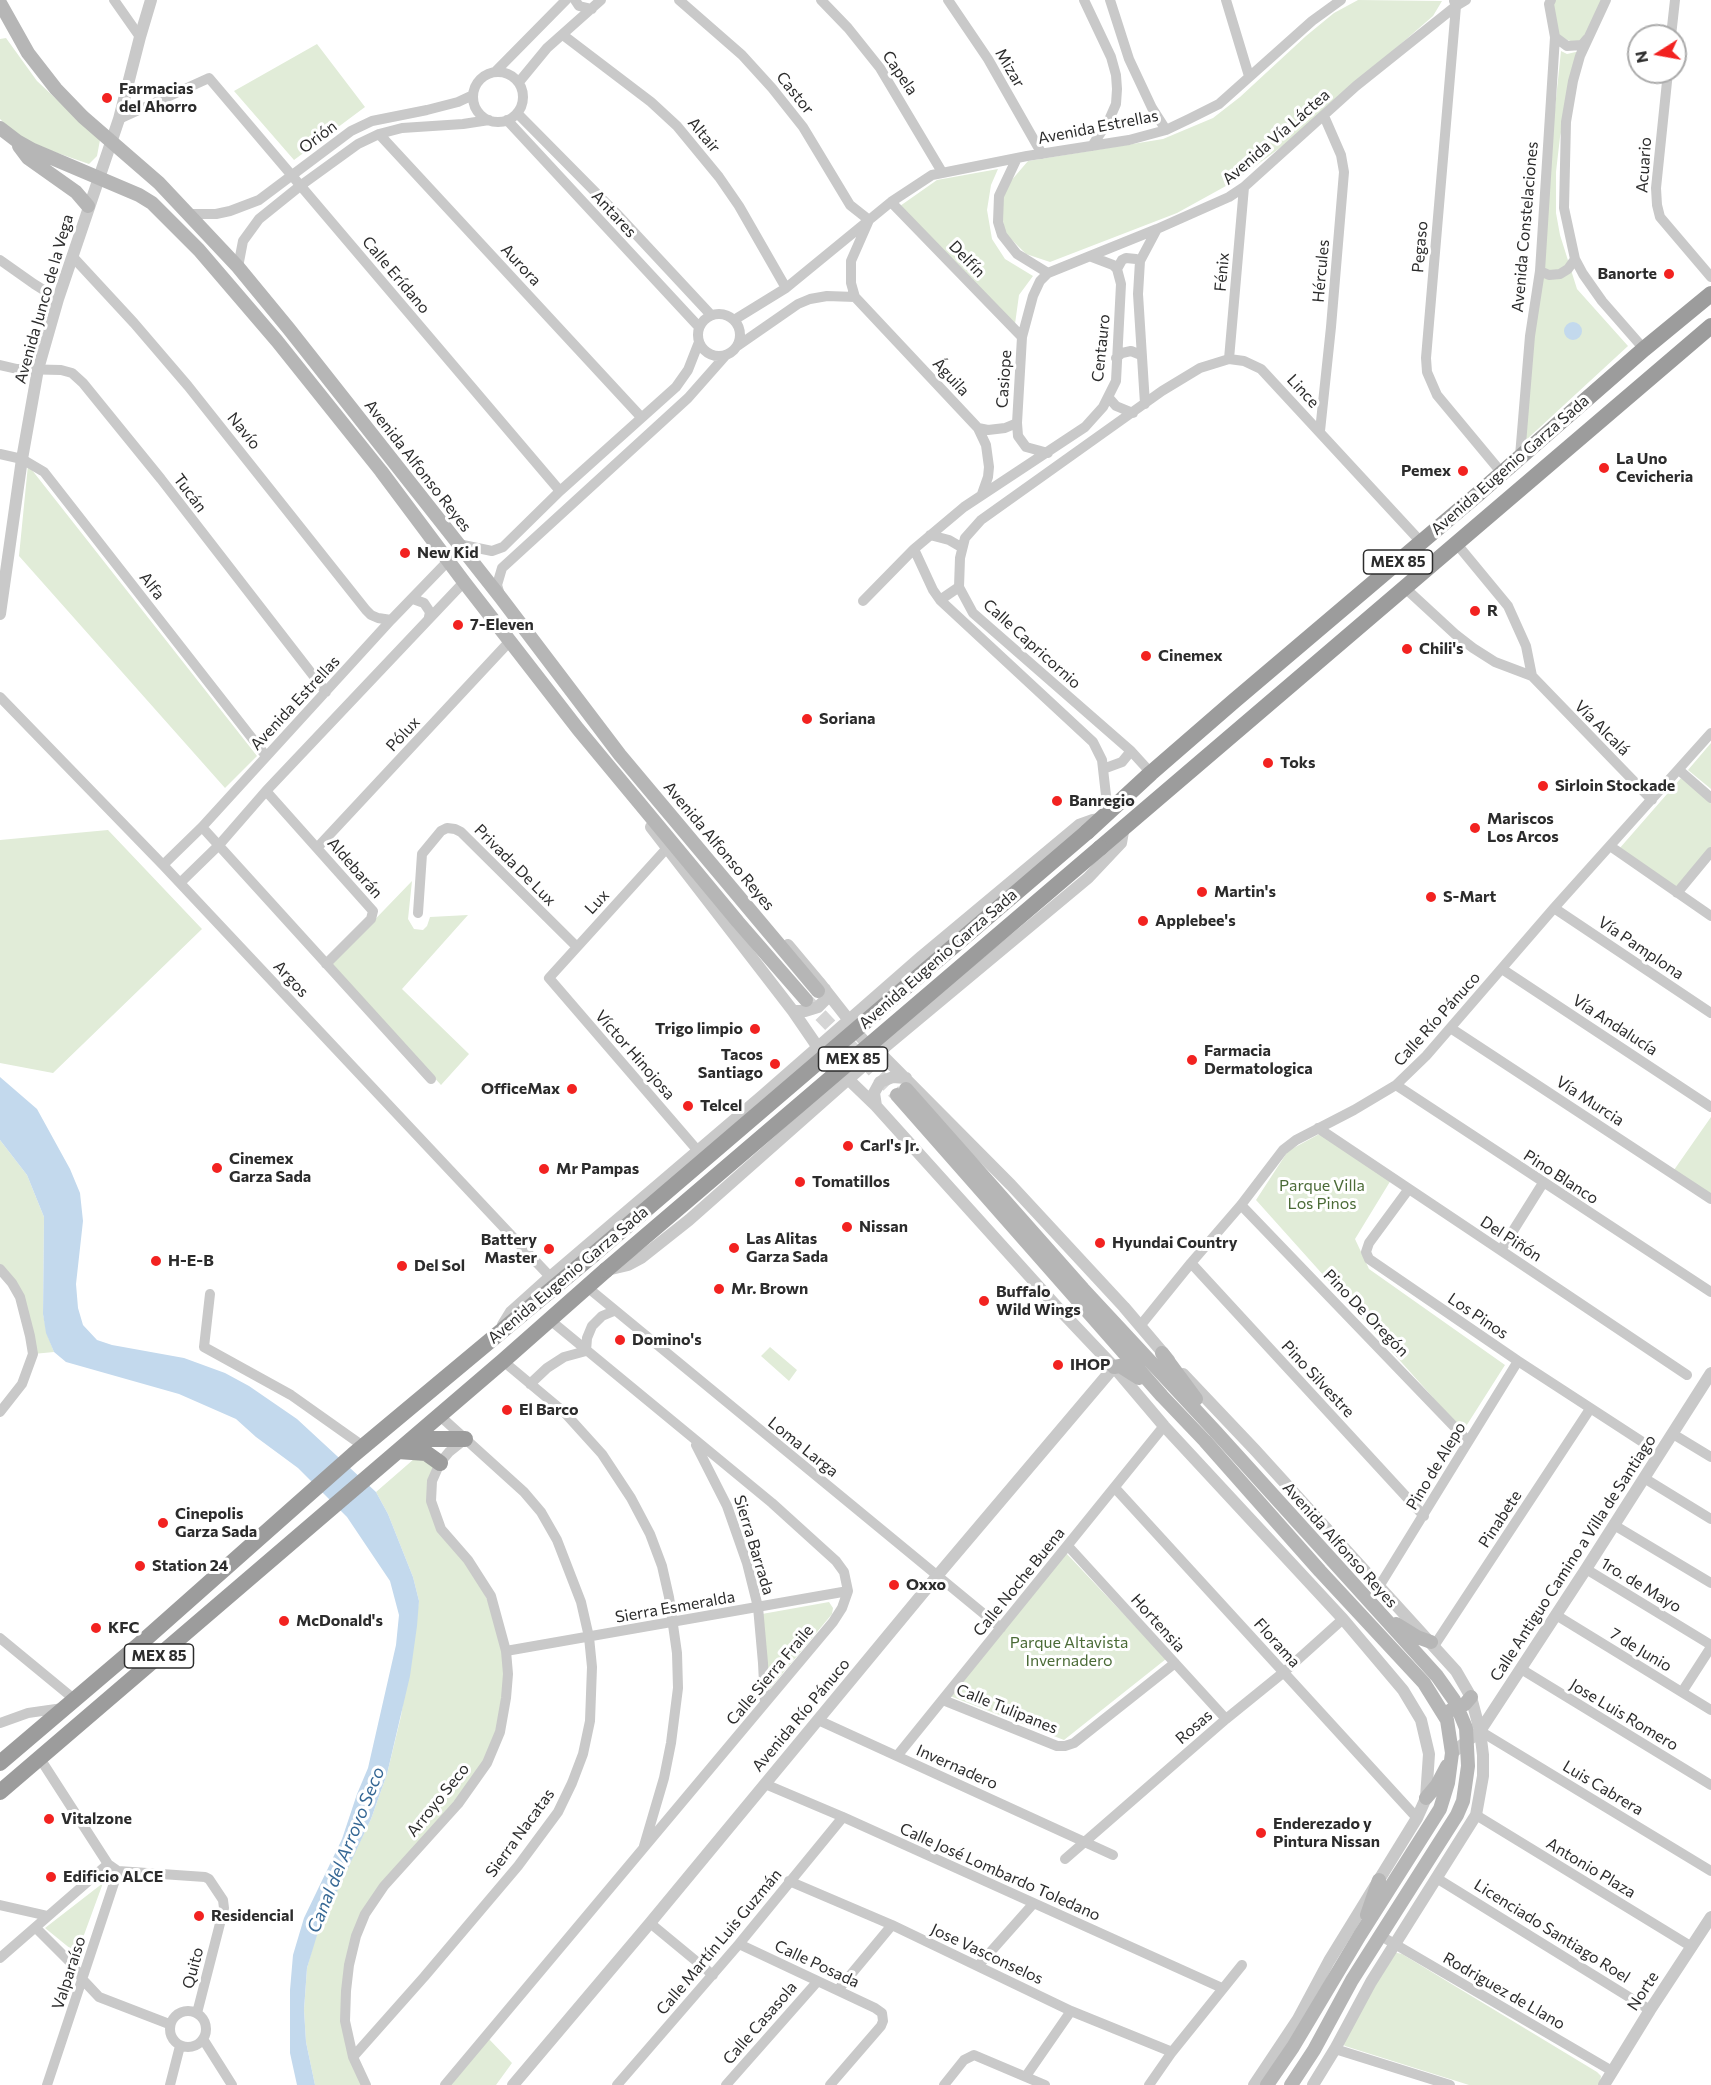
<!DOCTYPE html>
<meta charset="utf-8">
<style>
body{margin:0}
#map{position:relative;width:1711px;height:2085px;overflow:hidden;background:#fff;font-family:Commissioner,sans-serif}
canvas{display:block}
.north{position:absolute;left:1627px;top:24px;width:60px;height:60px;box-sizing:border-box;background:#fff;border:2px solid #ababab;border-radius:50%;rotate:259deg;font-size:16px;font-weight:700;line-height:24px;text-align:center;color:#2c2c2c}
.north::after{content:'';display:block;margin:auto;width:21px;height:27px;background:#f22220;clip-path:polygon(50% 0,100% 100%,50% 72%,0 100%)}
</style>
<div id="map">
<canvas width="1711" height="2085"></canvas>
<div class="north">N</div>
</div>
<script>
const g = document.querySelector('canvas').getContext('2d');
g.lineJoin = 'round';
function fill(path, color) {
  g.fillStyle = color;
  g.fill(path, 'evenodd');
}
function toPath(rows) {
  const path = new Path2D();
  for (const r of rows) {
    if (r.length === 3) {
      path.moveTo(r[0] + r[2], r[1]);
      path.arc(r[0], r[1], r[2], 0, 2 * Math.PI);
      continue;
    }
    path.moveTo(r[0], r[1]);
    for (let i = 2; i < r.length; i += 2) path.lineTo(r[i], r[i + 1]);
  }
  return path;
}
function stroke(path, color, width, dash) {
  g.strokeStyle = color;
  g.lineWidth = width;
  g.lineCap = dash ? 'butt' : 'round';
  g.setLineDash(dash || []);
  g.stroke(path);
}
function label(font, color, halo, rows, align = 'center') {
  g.font = font + ' Commissioner,sans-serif';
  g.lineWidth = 6;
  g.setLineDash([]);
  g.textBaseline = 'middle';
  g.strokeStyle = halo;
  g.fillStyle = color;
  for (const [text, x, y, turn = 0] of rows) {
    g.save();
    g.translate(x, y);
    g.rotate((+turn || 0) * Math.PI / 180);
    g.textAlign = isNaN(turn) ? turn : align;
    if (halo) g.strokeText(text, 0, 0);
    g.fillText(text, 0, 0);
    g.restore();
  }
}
const green = toPath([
 [1358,0,1442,1,1433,16,1288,142,1235,181,1177,213,1050,262,1026,254,1005,233,1000,203,1010,182,1028,161,1163,139,1213,118,1240,97,1306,36,1334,13],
 [1553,0,1602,0,1587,33,1578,43,1556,37],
 [6,38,37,81,100,140,97,156,89,164,23,141,0,119,0,39],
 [317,44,365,107,294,160,234,91],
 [1561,51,1567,54,1580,51,1560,137,1556,172,1556,213,1560,235,1577,289,1628,346,1525,441,1531,337],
 [998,169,991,185,987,210,992,239,1005,259,1033,276,1019,295,1015,324,900,206,937,180],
 [28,465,257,756,225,788,19,556],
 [1711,743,1711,789,1688,770],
 [1681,778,1711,803,1711,847,1676,890,1619,849],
 [108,830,202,929,53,1073,0,1063,0,840],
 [412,881,408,919,414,929,423,930,427,926,430,917,468,915,402,989,469,1054,441,1085,331,965],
 [1711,1117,1711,1196,1674,1170],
 [1323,1132,1391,1180,1355,1239,1369,1269,1505,1365,1463,1431,1256,1200,1288,1151],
 [0,1140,27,1175,44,1217,43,1314,47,1334,54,1352,33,1354,25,1315,0,1269],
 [770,1347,797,1370,789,1381,761,1356],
 [422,1452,435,1458,432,1481,435,1517,470,1562,502,1632,505,1704,487,1763,384,1886,356,1936,345,2021,366,2085,315,2085,306,2042,304,2010,307,1968,317,1932,371,1819,387,1774,401,1716,419,1601,413,1577,388,1514,376,1492],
 [1066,1553,1166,1659,1064,1740,950,1696],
 [829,1602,833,1608,832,1614,768,1691,762,1614],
 [103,1883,77,1954,45,1928],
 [1393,1952,1402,1954,1597,2072,1601,2076,1600,2082,1598,2085,1469,2085,1345,2046,1340,2041],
 [487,2037,512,2063,496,2085,445,2085]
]);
const water = toPath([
 [1573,331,9],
 [0,1077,37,1109,70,1169,80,1193,83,1221,76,1284,78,1308,83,1325,97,1340,112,1345,184,1358,225,1373,249,1386,297,1419,376,1492,388,1514,413,1577,419,1601,417,1626,410,1676,387,1774,371,1819,318,1932,307,1968,304,2010,306,2042,315,2085,297,2085,290,2053,290,1990,293,1955,304,1918,342,1839,357,1794,368,1768,396,1645,399,1615,390,1581,347,1517,298,1468,256,1437,236,1419,179,1394,66,1362,54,1352,46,1333,43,1314,44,1217,27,1175,0,1140]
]);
const secondaryTunnel = toPath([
 [806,1000,897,1095]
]);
const minor = toPath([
 [114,0,140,37],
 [575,0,579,6,592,9],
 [679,0,742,55,772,88,803,127,850,205,869,220,786,288,734,320],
 [821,0,848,28,880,68,942,172],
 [948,0,988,59,1042,154],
 [1084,0,1111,57,1116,75,1117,89,1116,104,1109,120,1092,146],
 [1110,0,1129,59,1152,108,1166,130],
 [1226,0,1249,76],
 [1606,0,1580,56,1573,81,1566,122,1564,208,1575,259,1583,274,1602,301,1644,349],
 [1454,1,1456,6,1426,358,1427,372,1437,395,1501,472],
 [563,35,651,102,677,126,719,177,739,206,786,288],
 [1671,36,1675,0],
 [1555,37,1567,46,1582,45,1587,39],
 [495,72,566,0],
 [1668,72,1656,188,1657,205,1660,217,1711,277],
 [498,97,25],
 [519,82,547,48,601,0],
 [517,113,616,213,711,315],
 [119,119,209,78,560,491],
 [507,120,699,327],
 [379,134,641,417],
 [1017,158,999,196,998,222,1002,235,1017,254,1048,273],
 [891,202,1022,337],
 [189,214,216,214,230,211,259,200,351,131,372,121,427,110,458,102,473,95],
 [72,256,134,323,188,386,366,610,371,615,378,618,391,620],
 [0,260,34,284,58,299],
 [238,267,243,241,259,219,300,186,358,144,379,134,402,128,463,124,489,120],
 [1117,269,1122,260,1126,258,1136,259,1140,261],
 [1540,271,1549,275,1560,274,1568,269,1575,259],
 [719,335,21],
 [736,347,798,304,810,299,827,296,855,297],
 [1116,358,1122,353,1131,351,1141,355],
 [1229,359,1244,187],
 [0,365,17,369,61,370,72,373,83,383,161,479,326,692],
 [1109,398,1116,406,1133,413],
 [1145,404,1138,294,1140,261,1157,229],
 [978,428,988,430,1005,428,1017,423],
 [1320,431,1331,327,1344,172,1341,155,1324,116],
 [1048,453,1026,447,1018,436,1017,423,1022,337,1033,296,1040,281,1048,273,1157,229,1229,197,1244,187,1356,86,1456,6,1466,0],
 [0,454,22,459,44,472,266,756],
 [1520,456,1530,336,1540,271,1555,37,1549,4,1551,0],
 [982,494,988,477,989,467,986,445,978,428,855,297,851,283,851,261,869,220,891,202,932,175,1027,156,1129,140,1166,130,1189,119,1219,104,1312,21,1341,0],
 [930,535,949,540,961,547],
 [1456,543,1508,606,1526,646,1532,676],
 [458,544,492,551,503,547,560,491,676,387,688,370,699,342],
 [914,549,933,590,940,600,1093,742,1102,760,1108,813],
 [1404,587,1455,634,1473,648,1495,662,1532,676,1652,800],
 [500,595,497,585,502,568,688,398,726,355],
 [413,599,424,603,430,612,429,617],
 [940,600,959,587],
 [863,601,914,549,964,507,1085,427,1103,407,1116,381,1121,284,1117,269,1113,265,1092,257],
 [0,697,163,865,556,1283],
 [1103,769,1122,762,1131,751],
 [1679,770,1711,798],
 [1151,773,1131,751,973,613,959,587,960,558,965,538,981,520,1162,391,1200,368,1229,359,1244,361,1261,369,1421,542],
 [266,791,373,911,371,919,326,964],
 [202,827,431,1079],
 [1610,846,1711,916],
 [317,848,510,641],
 [667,848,549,978,698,1151],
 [163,865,202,827,391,620,449,560],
 [180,883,219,845,266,791,464,582],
 [1677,893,1711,852],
 [1554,908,1711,1013],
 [418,913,422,854,441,831,447,828,455,829,461,832,576,946],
 [1502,969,1711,1107],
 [1452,1029,1711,1199],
 [1396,1085,1711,1292],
 [1318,1128,1687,1375],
 [1408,1190,1369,1243,1366,1252,1369,1259,1518,1361,1641,1441],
 [1241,1205,1468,1441],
 [1501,1250,1543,1183],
 [1191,1263,1424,1516],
 [0,1269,12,1283,20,1297,30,1336,33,1354,22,1384,0,1412],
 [587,1287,1001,1628],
 [210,1294,204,1347,291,1395,363,1446],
 [1140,1326,1191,1263,1241,1205,1283,1150,1296,1140,1354,1110,1396,1085,1426,1056,1554,908,1711,733],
 [503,1361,564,1412,602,1454,631,1498,650,1534,662,1566,669,1597,677,1653,678,1688,671,1743,664,1778,644,1846],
 [530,1384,547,1368,564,1357,586,1351,587,1338,592,1326,602,1316,614,1311],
 [1673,1434,1711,1457],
 [696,1445,727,1506,747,1563,758,1607,763,1663,765,1703],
 [1644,1478,1711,1519],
 [1115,1488,1417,1818],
 [1614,1525,1711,1583],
 [1068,1546,1226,1719],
 [1586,1569,1711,1645],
 [1380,1585,1518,1361],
 [1556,1615,1711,1710],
 [0,1638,74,1699],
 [1434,1646,1590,1409],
 [506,1651,848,1591],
 [1521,1669,1711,1785],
 [1682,1692,1711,1647],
 [943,1700,1057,1746,1065,1746,1074,1743,1175,1663],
 [818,1720,1113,1855],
 [0,1723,28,1713,63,1708],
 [1480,1731,1711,1871],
 [897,1756,1164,1426],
 [39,1757,108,1864,118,1871,205,1877,209,1879,223,1900,224,1908,197,2013],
 [765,1784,843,1817,1222,1988],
 [1476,1815,1692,1947],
 [1065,1859,1226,1719,1284,1672,1343,1619],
 [1438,1879,1650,2010],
 [789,1881,892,1925,1071,2011,1172,2052],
 [0,1905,48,1916],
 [650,1923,713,1975],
 [36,1928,72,1964,83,1980,99,1997,169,2024],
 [1381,1936,1612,2071],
 [739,1944,875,2008,882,2013,883,2021,881,2026,830,2085],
 [0,1958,108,1864],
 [978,1966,1033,1904],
 [838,1990,892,1925],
 [188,2029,18],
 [203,2039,232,2085],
 [1335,2049,1450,2085],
 [353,2057,424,1977,518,1866,558,1812,572,1783,583,1754,590,1721,592,1667,589,1637,581,1602,557,1540,541,1512,524,1492,440,1416],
 [1026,2076,1071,2011],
 [47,2085,118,1871],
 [170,2085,180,2046],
 [366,2085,353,2057,345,2021,346,1991,349,1965,356,1936,365,1914,384,1886,458,1804,487,1763,500,1732,506,1698,508,1674,506,1651,491,1596,468,1560,441,1529,431,1501,432,1481,440,1463,449,1452,464,1440],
 [445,2085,833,1622,842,1608,848,1591,844,1572,836,1561,772,1503,550,1320],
 [617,2085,739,1944,843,1817],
 [726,2085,817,1982],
 [944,2085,964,2060,974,2055,1045,2085],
 [1149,2085,1172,2052,1242,1965]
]);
const tertiary = toPath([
 [0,614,22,459,38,369,58,299,119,119,140,37,151,0],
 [651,827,793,1011,817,1046,820,1056,837,1075,849,1080,876,1106,1059,1309,1114,1367,1164,1426,1343,1619,1403,1690,1421,1720,1429,1754,1426,1798,1417,1818,1329,1961,1298,2019,1254,2085],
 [788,945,819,982,848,1019,853,1029,870,1047,879,1052,1011,1185,1124,1307,1169,1360],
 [793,1011,805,1011,818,1007,825,1000,825,989],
 [876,1106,874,1093,880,1082,893,1077,906,1078],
 [607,1270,628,1265,641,1258,689,1220,879,1052,1088,878,1121,843,1124,826],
 [503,1325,511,1312,550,1277,762,1096,922,956,1079,825,1093,820,1101,819],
 [1183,1374,1255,1450,1456,1671,1471,1697,1480,1731,1483,1755,1483,1776,1476,1815,1371,1982,1335,2049,1313,2085],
 [1452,1753,1480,1731,1586,1569,1711,1373],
 [513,2085,650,1923,937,1576,1114,1367],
 [1604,2085,1650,2010,1711,1917]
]);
const secondary = toPath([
 [0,3,28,53,56,89,83,117,159,183,238,267,289,329,501,598,620,755,818,991],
 [0,128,17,141,33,150,139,195,152,203,199,250,277,341,381,471,464,582,578,729,738,922,806,1000],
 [19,146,28,158,76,192,88,206],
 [906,1089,1083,1289,1216,1432,1437,1676,1454,1700,1461,1716,1466,1728,1468,1766,1463,1801,1457,1815,1352,1980,1314,2050,1291,2085],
 [897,1095,1162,1396,1205,1441,1320,1571,1424,1683,1447,1720,1452,1753,1448,1783,1440,1809,1360,1935,1293,2047,1267,2085],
 [1162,1353,1196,1399],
 [1114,1367,1120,1366,1139,1378],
 [1396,1624,1417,1637,1431,1642],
 [1451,1710,1465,1704,1471,1697],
 [1426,1798,1437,1785,1447,1766],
 [1367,1915,1379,1880]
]);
const trunk = toPath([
 [1087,832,1151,773,1234,701,1478,494,1644,349,1711,294],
 [1100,848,1711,326],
 [412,1439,465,1439],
 [398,1451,426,1453,440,1463],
 [0,1763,141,1643,353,1455,594,1254],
 [0,1792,503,1361,606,1270]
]);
const trunkBridge = toPath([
 [594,1254,1087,832],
 [606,1270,1100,848]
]);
const markers = [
 [107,98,6,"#f22220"],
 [1669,274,6,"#f22220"],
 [1604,468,6,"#f22220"],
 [1463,471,6,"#f22220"],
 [405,553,6,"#f22220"],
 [1475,611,6,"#f22220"],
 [458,625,6,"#f22220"],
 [1407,649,6,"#f22220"],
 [1146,656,6,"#f22220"],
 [807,719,6,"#f22220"],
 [1268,763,6,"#f22220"],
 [1543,786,6,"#f22220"],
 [1057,801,6,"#f22220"],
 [1475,828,6,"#f22220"],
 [1202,892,6,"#f22220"],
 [1431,897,6,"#f22220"],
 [1143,921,6,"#f22220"],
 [755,1029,6,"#f22220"],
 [1192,1060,6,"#f22220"],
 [775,1064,6,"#f22220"],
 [572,1089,6,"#f22220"],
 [688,1106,6,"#f22220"],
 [848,1146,6,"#f22220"],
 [217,1168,6,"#f22220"],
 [544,1169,6,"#f22220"],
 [800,1182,6,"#f22220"],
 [847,1227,6,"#f22220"],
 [1100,1243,6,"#f22220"],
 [734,1248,6,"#f22220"],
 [549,1249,6,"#f22220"],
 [156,1261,6,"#f22220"],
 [402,1266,6,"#f22220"],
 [719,1289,6,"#f22220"],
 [984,1301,6,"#f22220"],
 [620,1340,6,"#f22220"],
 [1058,1365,6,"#f22220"],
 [507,1410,6,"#f22220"],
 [163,1523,6,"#f22220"],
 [140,1566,6,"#f22220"],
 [894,1585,6,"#f22220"],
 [284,1621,6,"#f22220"],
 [96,1628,6,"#f22220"],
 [49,1819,6,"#f22220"],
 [1261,1833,6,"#f22220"],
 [51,1877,6,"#f22220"],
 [199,1916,6,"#f22220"]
];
const shields = [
 [1398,562,69],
 [853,1059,69],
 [159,1656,69]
];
const shieldNames = [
 ["MEX 85",1398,562],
 ["MEX 85",853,1059],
 ["MEX 85",159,1656]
];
const streetNames = [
 ["Mizar",1010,68,60],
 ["Capela",900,73,56],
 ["Castor",795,93,51],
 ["Avenida Estrellas",1098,127,-11],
 ["Altair",704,135,50],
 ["Orión",318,137,-37],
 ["Avenida Vía Láctea",1276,137,-41],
 ["Acuario",1644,165,-86],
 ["Antares",614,214,47],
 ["Avenida Constelaciones",1525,227,-85],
 ["Pegaso",1420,247,-85],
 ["Delfín",967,259,46],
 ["Aurora",521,265,47],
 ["Hércules",1321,271,-85],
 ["Fénix",1222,272,-85],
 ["Calle Erídano",396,275,50],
 ["Avenida Junco de la Vega",44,299,-74],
 ["Centauro",1101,348,-84],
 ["Águila",951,377,47],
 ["Casiope",1004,379,-86],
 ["Lince",1303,391,47],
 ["Navío",244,431,51],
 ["Avenida Eugenio Garza Sada",1510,465,-41],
 ["Avenida Alfonso Reyes",418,466,52],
 ["Tucán",190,493,53],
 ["Alfa",152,586,52],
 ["Calle Capricornio",1032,644,42],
 ["Avenida Estrellas",295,703,-47],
 ["Vía Alcalá",1602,728,45],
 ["Pólux",403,734,-47],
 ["Avenida Alfonso Reyes",719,846,50],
 ["Privada De Lux",515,865,45],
 ["Aldebarán",355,868,49],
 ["Lux",597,902,-47],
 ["Vía Pamplona",1641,948,34],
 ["Avenida Eugenio Garza Sada",938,959,-41],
 ["Argos",291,979,47],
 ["Calle Río Pánuco",1437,1019,-48],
 ["Vía Andalucía",1615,1025,33],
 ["Víctor Hinojosa",635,1055,49],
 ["Vía Murcia",1590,1101,33],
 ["Pino Blanco",1561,1177,33],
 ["Del Piñón",1511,1239,33],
 ["Avenida Eugenio Garza Sada",568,1275,-40],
 ["Pino De Oregón",1366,1313,46],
 ["Los Pinos",1478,1316,34],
 ["Pino Silvestre",1318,1379,47],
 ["Loma Larga",803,1447,39],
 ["Pino de Alepo",1436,1466,-59],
 ["Pinabete",1500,1519,-57],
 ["Sierra Barrada",754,1545,73],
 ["Avenida Alfonso Reyes",1340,1545,48],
 ["Calle Antiguo Camino a Villa de Santiago",1573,1558,-57],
 ["Calle Noche Buena",1019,1582,-51],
 ["1ro. de Mayo",1641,1585,31],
 ["Sierra Esmeralda",675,1607,-10],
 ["Hortensia",1158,1623,48],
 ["Florama",1277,1643,48],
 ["7 de Junio",1641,1650,31],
 ["Calle Sierra Fraile",770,1675,-50],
 ["Calle Tulipanes",1007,1709,22],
 ["Avenida Río Pánuco",801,1715,-50],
 ["Jose Luis Romero",1624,1715,31],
 ["Rosas",1194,1727,-41],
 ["Invernadero",957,1767,24],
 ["Luis Cabrera",1603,1788,31],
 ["Arroyo Seco",438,1800,-51],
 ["Sierra Nacatas",520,1833,-54],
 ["Antonio Plaza",1591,1868,31],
 ["Calle José Lombardo Toledano",1000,1872,24],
 ["Licenciado Santiago Roel",1552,1931,32],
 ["Calle Martín Luis Guzmán",719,1942,-50],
 ["Jose Vasconselos",987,1954,25],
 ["Calle Posada",817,1964,25],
 ["Quito",193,1968,-75],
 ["Valparaíso",69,1973,-72],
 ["Rodriguez de Llano",1504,1991,30],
 ["Norte",1643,1991,-57],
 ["Calle Casasola",760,2023,-49]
];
const poiNames = [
 ["Farmacias",119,89],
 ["del Ahorro",119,107],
 ["Banorte",1657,274,"right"],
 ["La Uno",1616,459],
 ["Cevicheria",1616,477],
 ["Pemex",1451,471,"right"],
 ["New Kid",417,553],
 ["R",1487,611],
 ["7-Eleven",470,625],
 ["Chili's",1419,649],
 ["Cinemex",1158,656],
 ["Soriana",819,719],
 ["Toks",1280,763],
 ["Sirloin Stockade",1555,786],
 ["Banregio",1069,801],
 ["Mariscos",1487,819],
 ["Los Arcos",1487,837],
 ["Martin's",1214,892],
 ["S-Mart",1443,897],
 ["Applebee's",1155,921],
 ["Trigo limpio",743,1029,"right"],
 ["Farmacia",1204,1051],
 ["Dermatologica",1204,1069],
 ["Tacos",763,1055,"right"],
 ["Santiago",763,1073,"right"],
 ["OfficeMax",560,1089,"right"],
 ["Telcel",700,1106],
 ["Carl's Jr.",860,1146],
 ["Cinemex",229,1159],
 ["Garza Sada",229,1177],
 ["Mr Pampas",556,1169],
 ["Tomatillos",812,1182],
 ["Nissan",859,1227],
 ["Las Alitas",746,1239],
 ["Garza Sada",746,1257],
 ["Battery",537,1240,"right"],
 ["Master",537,1258,"right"],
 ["Hyundai Country",1112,1243],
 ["H-E-B",168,1261],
 ["Del Sol",414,1266],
 ["Mr. Brown",731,1289],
 ["Buffalo",996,1292],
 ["Wild Wings",996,1310],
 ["Domino's",632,1340],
 ["IHOP",1070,1365],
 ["El Barco",519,1410],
 ["Cinepolis",175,1514],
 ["Garza Sada",175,1532],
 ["Station 24",152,1566],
 ["Oxxo",906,1585],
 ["McDonald's",296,1621],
 ["KFC",108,1628],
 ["Vitalzone",61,1819],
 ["Enderezado y",1273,1824],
 ["Pintura Nissan",1273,1842],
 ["Edificio ALCE",63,1877],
 ["Residencial",211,1916]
];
const parkNames = [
 ["Parque Villa",1322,1186],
 ["Los Pinos",1322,1204],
 ["Parque Altavista",1069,1643],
 ["Invernadero",1069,1661]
];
const waterNames = [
 ["Canal del Arroyo Seco",346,1850,-68]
];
fill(green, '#e1ecd8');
fill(water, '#c3d9ed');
stroke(secondaryTunnel, '#d5d5d5', 14, [14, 7]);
stroke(minor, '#c9c9c9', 10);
stroke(tertiary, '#c9c9c9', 12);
stroke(secondary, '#b6b6b6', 14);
stroke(trunk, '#9c9c9c', 16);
stroke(trunkBridge, '#9c9c9c', 16);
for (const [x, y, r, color] of markers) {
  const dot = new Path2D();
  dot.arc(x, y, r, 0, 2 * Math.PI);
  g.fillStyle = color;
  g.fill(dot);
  stroke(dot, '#fff', 2);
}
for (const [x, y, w] of shields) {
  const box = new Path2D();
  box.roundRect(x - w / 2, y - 12, w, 24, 4.5);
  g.fillStyle = '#fff';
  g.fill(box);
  stroke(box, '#2c2c2c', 1.5);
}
label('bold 15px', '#2c2c2c', null, shieldNames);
label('16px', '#2c2c2c', '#fff', streetNames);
label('bold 16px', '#2c2c2c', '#fff', poiNames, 'left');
label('16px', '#4b6b37', '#fff', parkNames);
label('italic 18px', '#356794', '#fff', waterNames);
</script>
